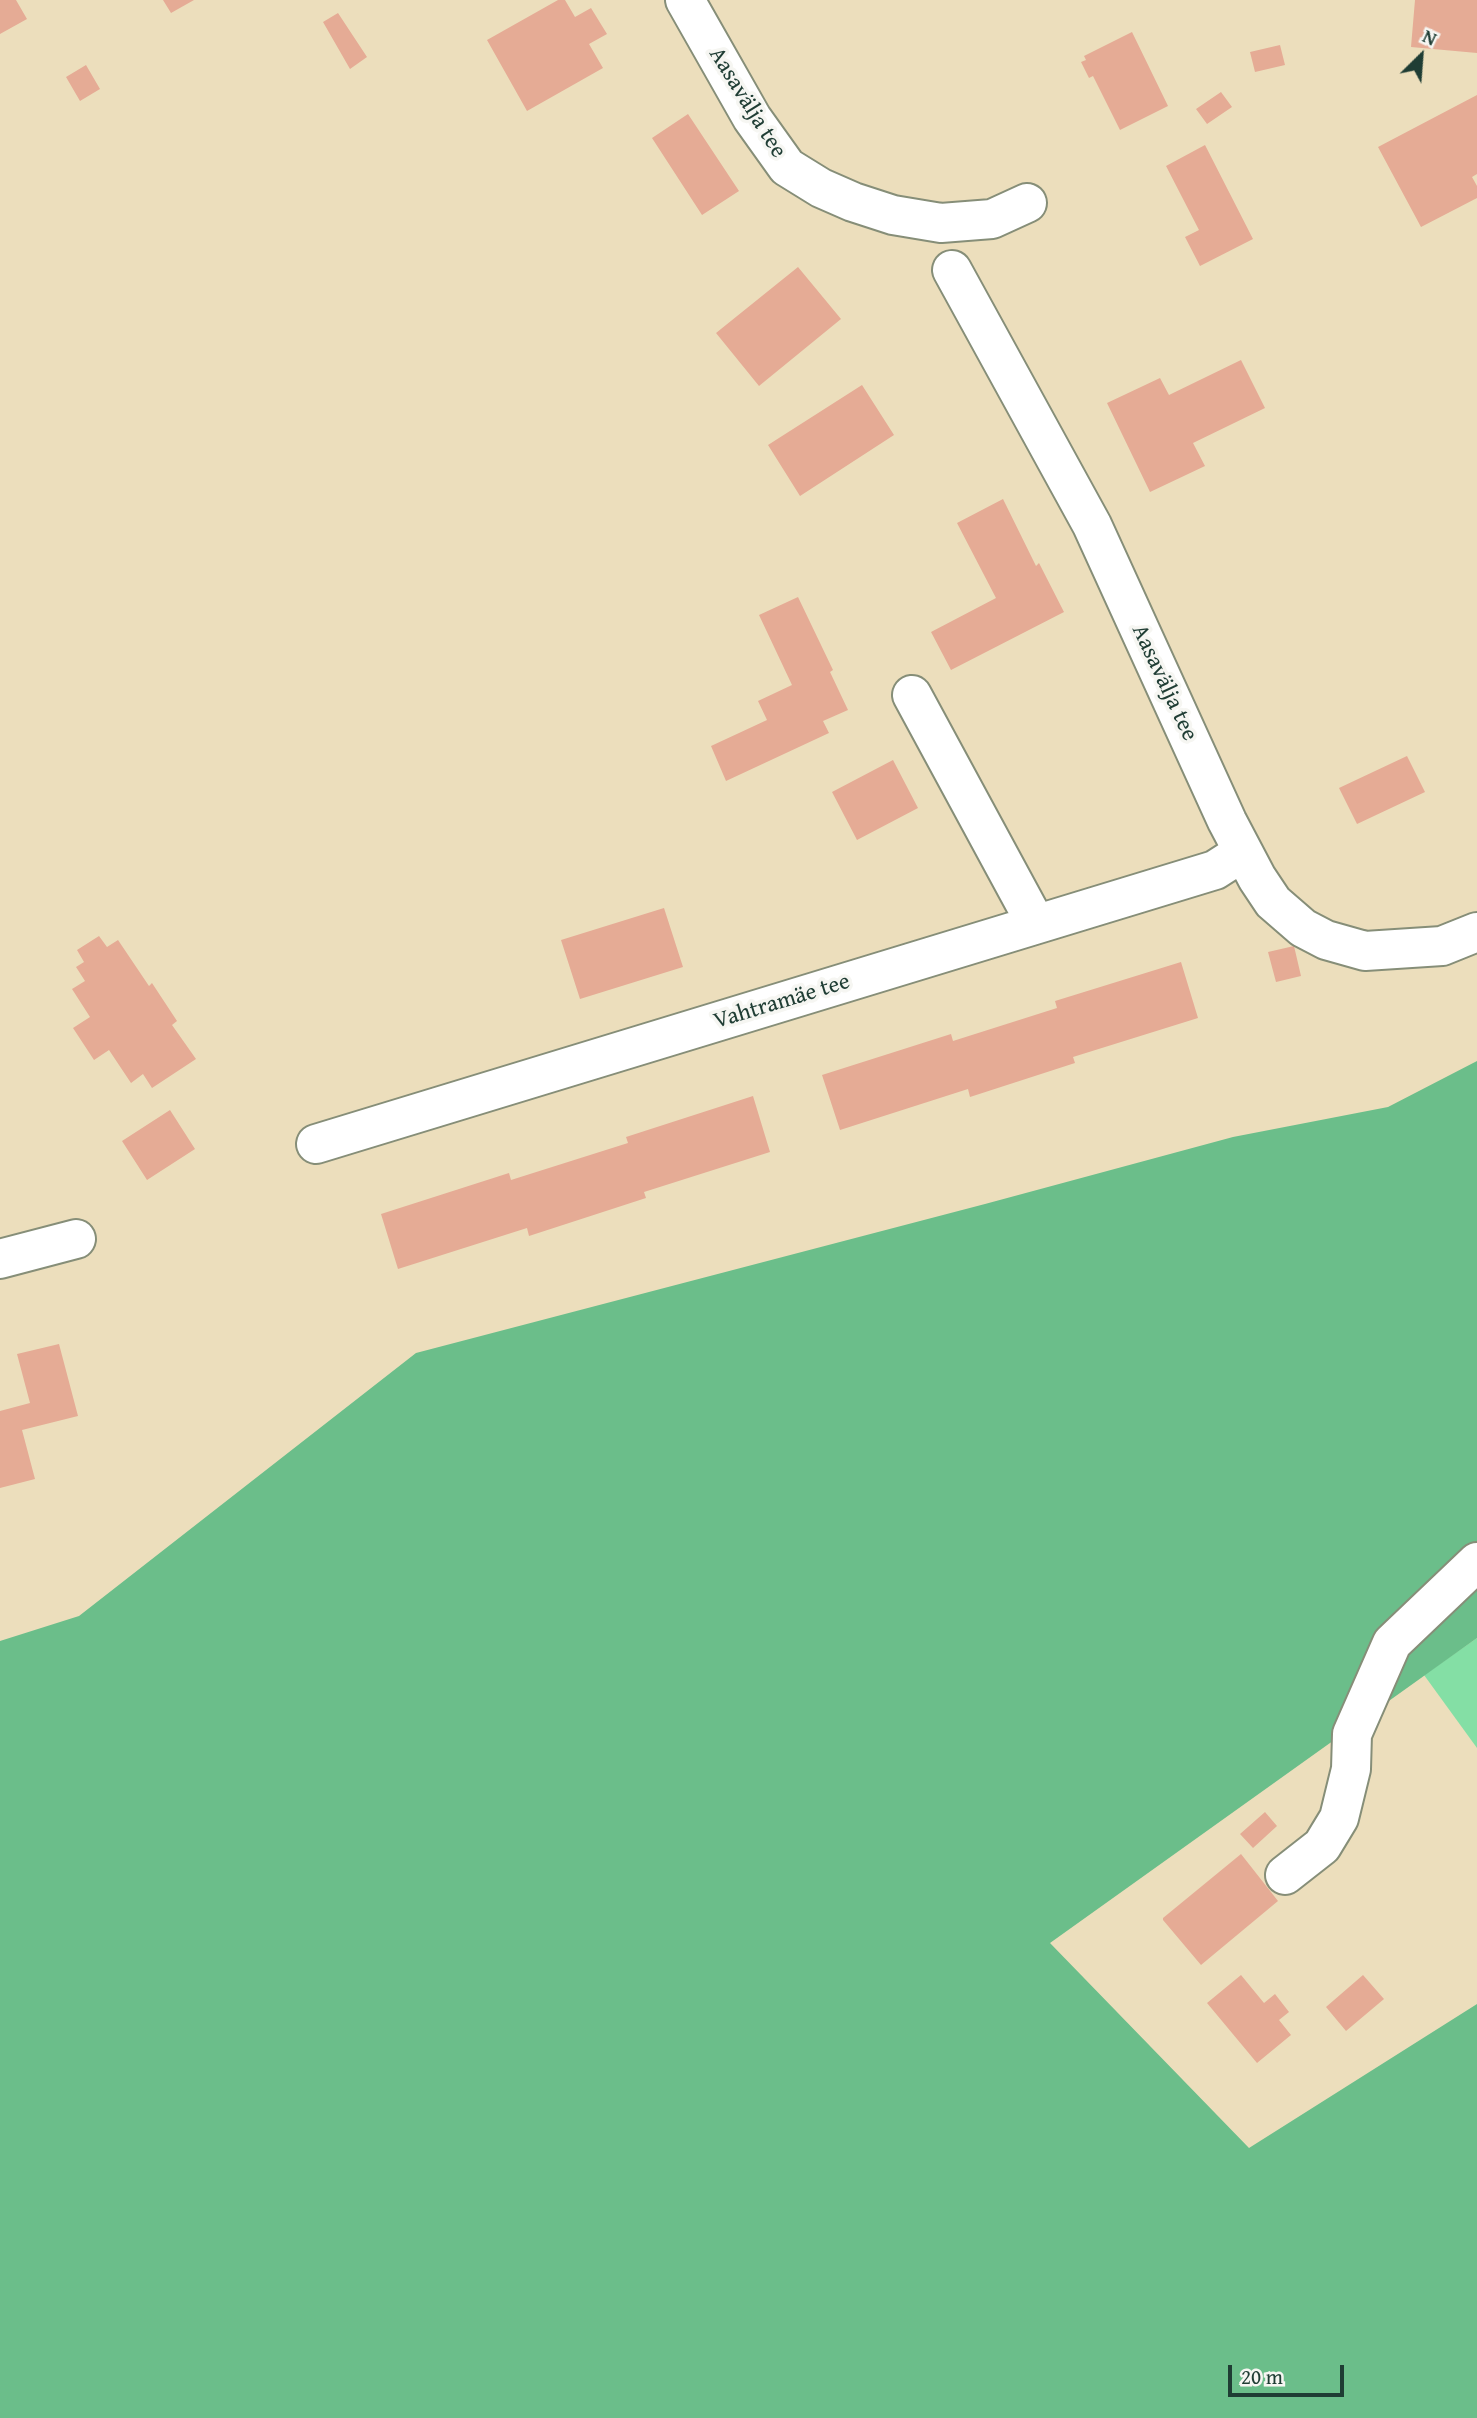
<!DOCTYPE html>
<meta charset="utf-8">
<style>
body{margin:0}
#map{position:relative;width:1477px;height:2418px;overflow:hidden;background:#ecdebc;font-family:"Gentium Book Plus",serif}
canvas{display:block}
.north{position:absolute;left:1386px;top:21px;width:70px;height:70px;-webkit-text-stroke:5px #f6f6f2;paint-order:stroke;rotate:25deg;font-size:19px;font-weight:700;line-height:28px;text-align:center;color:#1f3d34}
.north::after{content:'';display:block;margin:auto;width:24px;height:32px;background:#1f3d34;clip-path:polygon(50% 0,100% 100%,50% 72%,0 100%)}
.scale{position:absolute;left:1228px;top:2365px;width:116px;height:32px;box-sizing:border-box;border:4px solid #1f3d34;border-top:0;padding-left:9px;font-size:21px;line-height:24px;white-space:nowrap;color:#1f3d34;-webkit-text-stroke:5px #f6f6f2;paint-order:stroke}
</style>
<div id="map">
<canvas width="1477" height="2418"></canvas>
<div class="north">N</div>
<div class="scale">20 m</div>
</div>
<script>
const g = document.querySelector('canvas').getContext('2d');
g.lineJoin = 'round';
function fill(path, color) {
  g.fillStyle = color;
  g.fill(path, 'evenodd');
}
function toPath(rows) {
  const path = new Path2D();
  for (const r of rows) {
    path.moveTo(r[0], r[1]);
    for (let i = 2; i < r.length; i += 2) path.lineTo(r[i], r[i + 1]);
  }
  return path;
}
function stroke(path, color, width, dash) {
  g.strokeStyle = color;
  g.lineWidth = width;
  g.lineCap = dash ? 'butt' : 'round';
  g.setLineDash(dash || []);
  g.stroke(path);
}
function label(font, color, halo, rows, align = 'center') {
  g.font = font + ' "Gentium Book Plus",serif';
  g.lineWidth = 7;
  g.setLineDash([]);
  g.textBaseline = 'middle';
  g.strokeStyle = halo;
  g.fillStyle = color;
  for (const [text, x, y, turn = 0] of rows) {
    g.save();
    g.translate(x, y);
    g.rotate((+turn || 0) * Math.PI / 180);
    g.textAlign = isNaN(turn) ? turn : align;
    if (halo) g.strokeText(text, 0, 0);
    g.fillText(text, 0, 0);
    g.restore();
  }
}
const green = toPath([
 [1477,1638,1477,1748,1424,1675]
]);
const forest = toPath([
 [1477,1061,1477,1638,1050,1943,1249,2148,1477,2004,1477,2418,0,2418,0,1641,79,1616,416,1353,985,1204,1233,1137,1388,1107]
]);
const building = toPath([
 [0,0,16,0,27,19,0,34],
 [163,0,194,0,171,13],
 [558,0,565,0,575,17,591,8,607,34,589,44,603,68,527,111,487,40],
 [1415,0,1477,0,1477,53,1411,47],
 [338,13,367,57,350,69,323,22],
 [1132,32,1168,106,1120,130,1093,76,1089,78,1081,62,1086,60,1084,56],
 [1280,45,1285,65,1255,72,1250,52],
 [86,65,100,89,80,101,66,77],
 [1221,92,1232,107,1207,124,1196,109],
 [1477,95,1477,174,1472,177,1477,186,1477,198,1421,227,1378,147],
 [688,114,739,191,702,215,652,138],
 [1205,145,1253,239,1200,266,1185,237,1199,230,1166,166],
 [798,267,841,319,759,386,716,333],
 [1241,360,1265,408,1193,443,1205,466,1150,492,1107,403,1160,378,1169,395],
 [862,385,894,435,800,496,768,445],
 [1003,499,1036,566,1039,563,1064,612,951,670,931,632,996,598,957,523],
 [798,597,833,670,830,672,848,710,823,721,829,733,726,781,711,746,767,720,758,701,792,685,759,615],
 [1407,756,1425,792,1357,824,1339,788],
 [893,760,918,808,857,840,832,792],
 [664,908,683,967,580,999,561,940],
 [99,936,107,947,118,940,149,986,152,983,177,1021,172,1025,196,1059,152,1088,143,1074,131,1083,109,1050,94,1060,73,1028,90,1017,72,989,85,981,76,967,84,962,77,950],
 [1294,946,1301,976,1276,982,1268,952],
 [1181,962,1198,1018,1073,1057,1075,1063,970,1097,968,1089,840,1130,822,1075,951,1034,953,1041,1057,1008,1055,1001],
 [753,1096,770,1152,644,1192,646,1198,529,1236,527,1228,398,1269,381,1214,509,1173,511,1180,628,1143,626,1137],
 [170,1110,195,1149,147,1180,122,1141],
 [59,1344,78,1416,22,1430,35,1479,0,1488,0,1411,30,1403,17,1354],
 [1265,1812,1277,1826,1253,1848,1240,1834],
 [1241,1854,1278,1901,1201,1965,1163,1920,1163,1918],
 [1241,1975,1264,2003,1275,1994,1289,2012,1279,2020,1291,2035,1257,2063,1207,2003],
 [1363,1975,1384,1999,1346,2031,1326,2007]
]);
const minor = toPath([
 [685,0,752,118,787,167,821,188,853,202,893,215,941,223,992,219,1027,203],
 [952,270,1092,525,1227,821,1257,878,1273,902,1303,928,1326,940,1365,951,1442,946,1477,932],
 [912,695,1036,924],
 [316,1144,1215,870,1243,852],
 [0,1259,76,1239],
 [1285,1875,1322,1846,1339,1818,1351,1769,1352,1734,1392,1643,1477,1562]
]);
const streetNames = [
 ["Aasavälja tee",747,103,58],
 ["Aasavälja tee",1164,683,65],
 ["Vahtramäe tee",782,1002,-17]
];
fill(green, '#84dfa5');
fill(forest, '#6bbe8a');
fill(building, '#e5ab95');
stroke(minor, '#868e78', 42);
stroke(minor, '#fff', 38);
label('23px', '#1f3d34', '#f6f6f2', streetNames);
</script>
